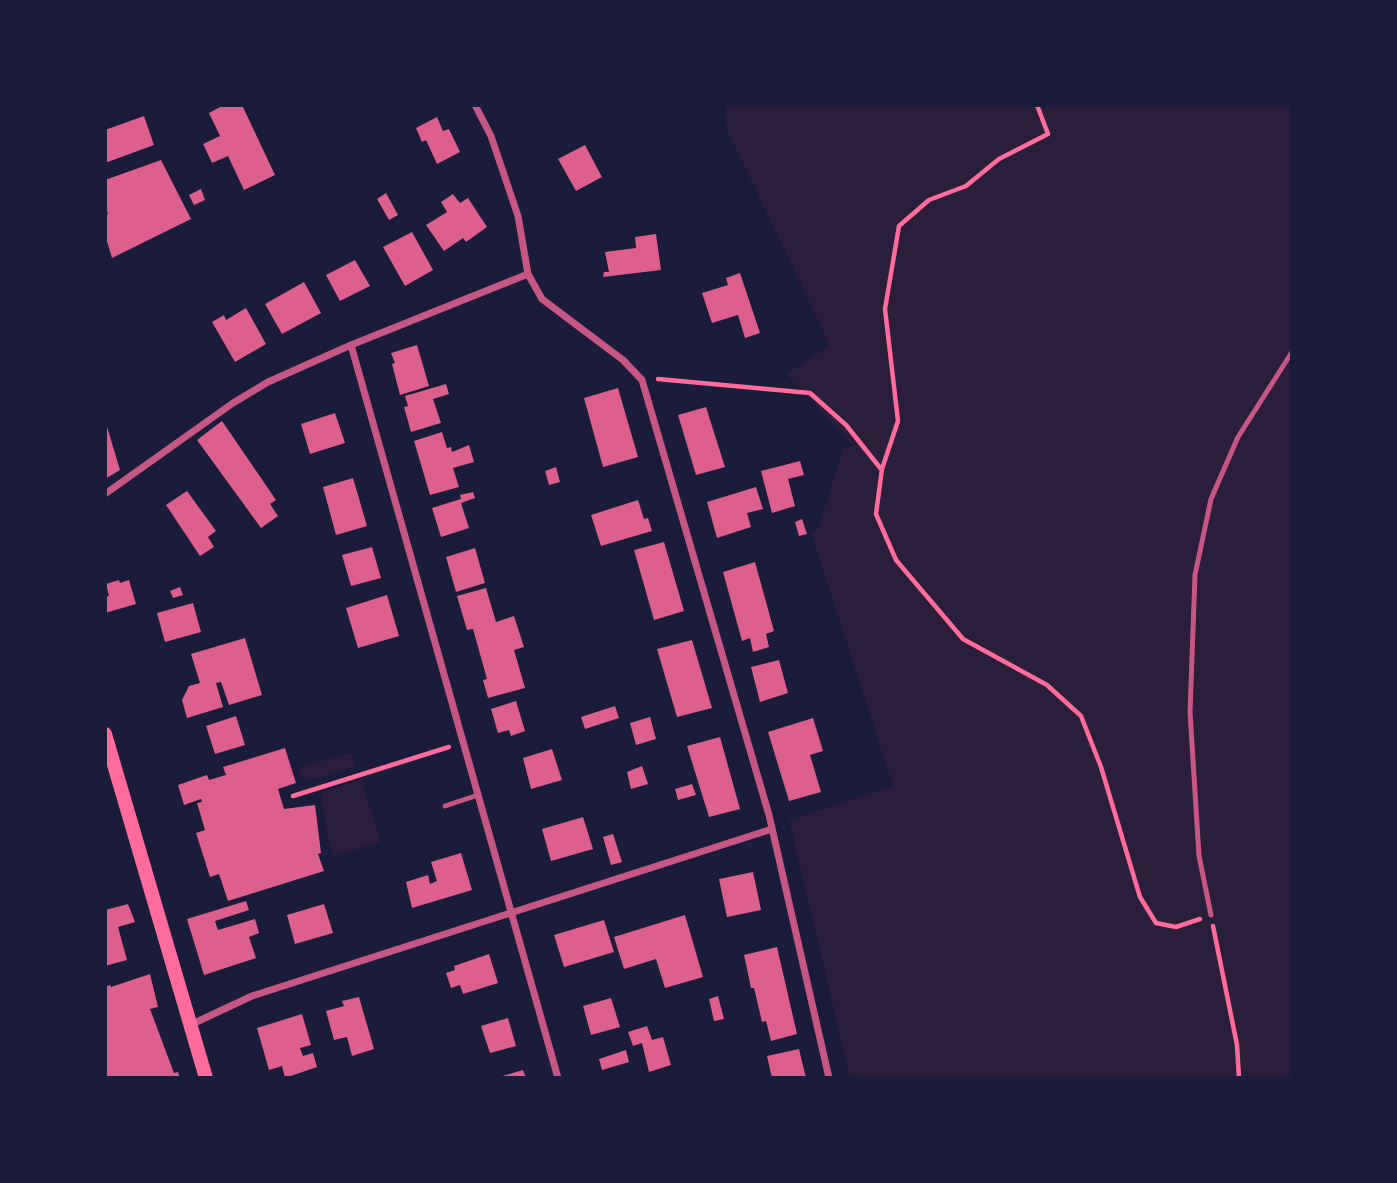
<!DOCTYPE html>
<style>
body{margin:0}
#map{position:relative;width:1397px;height:1183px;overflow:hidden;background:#1b1b3a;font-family:"Sofia Sans Condensed",sans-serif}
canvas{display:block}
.frame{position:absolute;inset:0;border:107px solid #1b1b3a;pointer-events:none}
</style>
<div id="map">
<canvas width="1397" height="1183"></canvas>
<div class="frame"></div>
</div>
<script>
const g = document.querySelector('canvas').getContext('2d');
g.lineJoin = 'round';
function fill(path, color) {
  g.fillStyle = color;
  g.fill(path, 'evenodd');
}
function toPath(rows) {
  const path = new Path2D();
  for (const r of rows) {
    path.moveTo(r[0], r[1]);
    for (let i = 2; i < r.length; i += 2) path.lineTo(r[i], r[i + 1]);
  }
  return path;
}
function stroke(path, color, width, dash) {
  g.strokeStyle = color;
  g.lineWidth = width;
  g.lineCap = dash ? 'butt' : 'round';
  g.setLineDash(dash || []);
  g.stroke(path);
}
const green = toPath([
 [725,105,1292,105,1292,1078,850,1078,789,820,893,786,811,533,818,529,843,449,853,445,786,374,830,345,727,130],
 [351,753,356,766,310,780,301,776,298,768],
 [361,779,381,842,332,856,320,793]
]);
const building = toPath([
 [224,105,242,105,275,175,244,190,228,156,212,163,203,144,220,136,209,113],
 [144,116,154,145,105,163,105,130],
 [437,117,443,131,449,129,460,152,437,164,426,140,422,142,416,128],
 [585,145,602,177,576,191,558,159],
 [161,160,191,219,112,258,105,235,105,216,108,214,105,205,105,180],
 [201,189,205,200,194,205,189,195],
 [386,193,398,215,389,220,377,199],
 [453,194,460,203,468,198,487,227,466,242,463,238,444,251,426,225,447,212,441,202],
 [412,232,433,270,405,286,383,247],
 [656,234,661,270,603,277,604,272,609,272,605,252,636,248,635,237],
 [355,260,370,286,340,301,326,275],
 [740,273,760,333,745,338,738,315,712,323,702,293,728,285,726,278],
 [304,282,321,313,282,334,265,304],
 [246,308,266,344,235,362,212,322,224,315,226,320],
 [417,345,429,386,400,395,392,364,395,363,391,353],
 [446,384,449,394,433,399,441,423,411,432,404,407,408,406,405,396],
 [618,388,638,457,603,467,584,398],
 [706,407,725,467,696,475,678,415],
 [335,413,345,443,310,454,301,424],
 [105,420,120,470,105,479],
 [222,421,276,500,270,504,278,516,261,528,197,440],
 [442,432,447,448,451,447,452,452,469,445,474,462,453,468,459,487,430,495,414,441],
 [800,461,804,475,788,479,795,506,772,513,761,471],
 [556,467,560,482,549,485,545,471],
 [353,478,367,526,336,535,323,487],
 [756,487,763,509,747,513,751,527,717,538,707,502],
 [187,491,216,531,208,537,214,547,200,556,166,505],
 [473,492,475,498,461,503,469,528,441,537,432,508,461,499,460,495],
 [638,500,644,519,648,518,652,531,601,546,591,515],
 [802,519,807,534,799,536,795,522],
 [664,542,684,611,654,620,634,550],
 [372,547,381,578,351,586,342,555],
 [475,548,485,583,456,592,446,557],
 [755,562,774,631,766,634,769,647,753,652,750,638,742,641,723,572],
 [119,580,120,583,129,580,136,604,105,613,105,597,109,596,106,584],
 [180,587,183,595,173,598,170,591],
 [486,588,496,622,514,616,524,647,514,650,525,688,488,698,483,680,487,679,473,629,467,630,457,596],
 [387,595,399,636,358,648,346,608],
 [193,603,201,632,165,642,157,613],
 [245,638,262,695,229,705,221,682,216,683,223,707,187,718,182,700,189,686,200,683,191,654],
 [692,640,712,708,677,717,657,649],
 [779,660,788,693,760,702,751,667],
 [516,701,525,731,511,736,509,730,498,733,491,709],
 [615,706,619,718,585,729,581,717],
 [236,716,245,745,215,754,206,726],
 [650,717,656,739,636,745,630,723],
 [813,718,823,751,810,755,821,792,789,801,768,732],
 [720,737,740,809,709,817,687,746],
 [285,748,296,783,278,789,284,809,315,805,321,853,318,854,324,871,228,901,219,874,210,877,196,833,205,830,197,803,202,802,201,799,184,805,178,785,207,775,209,780,226,775,223,767],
 [552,749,562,780,531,789,523,758],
 [642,766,648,784,631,789,627,772],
 [692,784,696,795,678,800,675,789],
 [583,817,593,849,551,861,542,829],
 [613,834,622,862,611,865,603,837],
 [461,853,472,890,412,908,406,882,428,875,430,884,437,881,431,862],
 [753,872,761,910,727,917,719,879],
 [246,901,249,910,215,921,218,930,255,919,259,933,249,937,256,958,204,975,187,919],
 [128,904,135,922,118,927,127,960,105,966,105,910],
 [324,904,333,933,295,944,287,915],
 [685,915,703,977,665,988,656,959,624,969,614,937],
 [604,920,614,952,564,967,554,935],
 [777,947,797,1034,771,1041,766,1021,762,1022,754,988,751,988,744,955],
 [489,954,498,983,463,994,460,985,451,988,446,973,455,970,454,966],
 [150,974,158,1007,150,1009,174,1073,178,1072,180,1078,105,1078,105,987,110,985,111,987],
 [718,996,724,1019,714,1021,709,999],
 [359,997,374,1049,352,1056,347,1037,334,1040,326,1011,344,1006,342,1001],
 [611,998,620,1027,591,1035,583,1006],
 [302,1014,311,1045,300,1048,303,1056,313,1053,317,1067,285,1078,282,1066,269,1070,257,1028],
 [508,1018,516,1046,490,1053,481,1026],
 [647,1026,652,1040,663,1037,671,1065,649,1072,642,1043,633,1046,628,1032],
 [799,1049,806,1078,772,1078,767,1056],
 [626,1050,629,1062,602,1070,599,1059],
 [523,1070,526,1078,500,1078,499,1077]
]);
const path = toPath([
 [1037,105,1048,134,999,159,966,186,929,200,899,226,885,309,898,421,882,469,876,514,896,560,963,639,1047,685,1081,716,1101,767,1140,897,1156,923,1176,927,1200,919],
 [658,379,810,393,846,425,881,469],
 [293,796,449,747],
 [1213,926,1237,1045,1239,1078]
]);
const service = toPath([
 [445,806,478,795],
 [1211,915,1199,856,1190,712,1195,575,1211,499,1238,437,1292,352]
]);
const minor = toPath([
 [475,105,491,136,518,216,528,274,542,299,623,360,642,380,769,815,829,1078],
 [351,345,558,1078],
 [105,494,233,403,268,382,351,345,528,274],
 [190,1025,252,996,772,829]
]);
const secondary = toPath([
 [105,734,206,1078]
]);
fill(green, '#2a1e3b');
fill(building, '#dd5f8e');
stroke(path, '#ff6b9d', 4.5);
stroke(service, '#c65784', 5);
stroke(minor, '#c65784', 7);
stroke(secondary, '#ff6b9d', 14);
</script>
